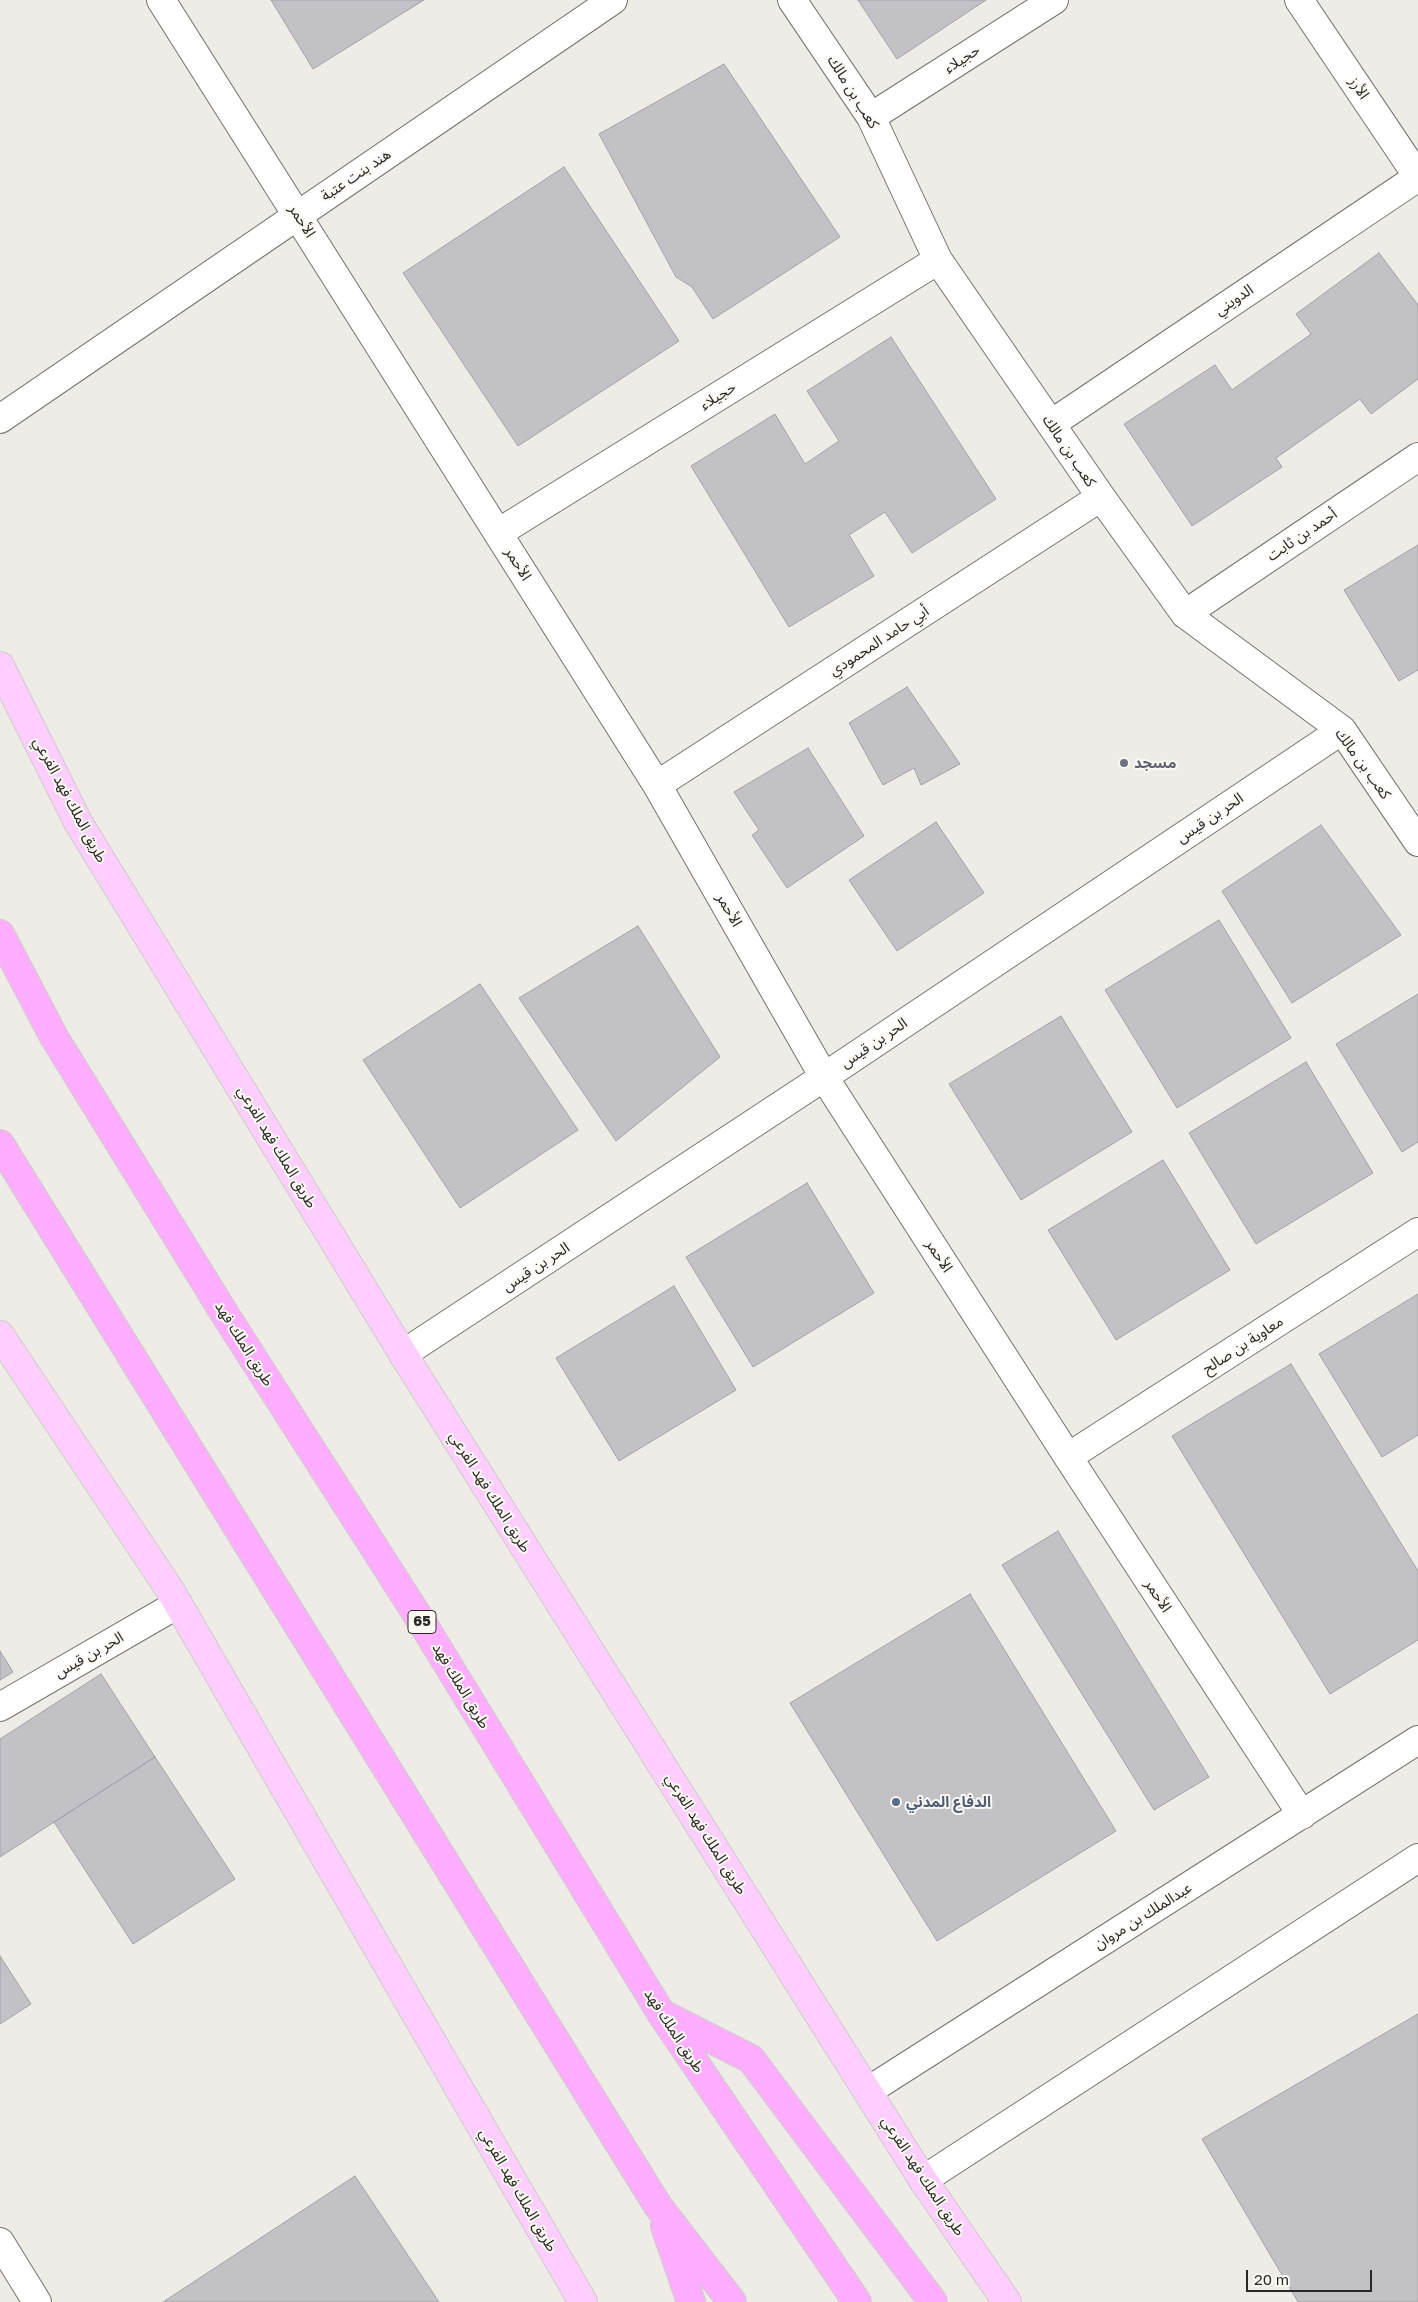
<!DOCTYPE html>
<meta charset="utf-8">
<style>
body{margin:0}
#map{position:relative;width:1418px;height:2302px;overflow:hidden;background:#efece7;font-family:"Golos Text",sans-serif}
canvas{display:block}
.scale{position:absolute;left:1246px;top:2270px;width:126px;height:22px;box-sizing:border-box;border:2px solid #292826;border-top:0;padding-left:6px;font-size:15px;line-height:18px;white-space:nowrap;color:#292826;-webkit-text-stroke:4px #fcf9f4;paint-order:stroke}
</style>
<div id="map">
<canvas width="1418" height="2302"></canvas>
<div class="scale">20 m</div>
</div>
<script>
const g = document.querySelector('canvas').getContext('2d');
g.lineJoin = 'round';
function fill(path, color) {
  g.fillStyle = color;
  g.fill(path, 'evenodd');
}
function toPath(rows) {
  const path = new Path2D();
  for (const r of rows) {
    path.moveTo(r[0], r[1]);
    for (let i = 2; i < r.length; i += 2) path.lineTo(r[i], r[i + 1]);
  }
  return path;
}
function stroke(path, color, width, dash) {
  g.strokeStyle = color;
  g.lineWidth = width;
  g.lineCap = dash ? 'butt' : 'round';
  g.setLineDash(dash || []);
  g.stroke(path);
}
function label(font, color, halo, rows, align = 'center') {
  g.font = font + ' "Golos Text","Noto Sans Arabic",sans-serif';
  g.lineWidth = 4;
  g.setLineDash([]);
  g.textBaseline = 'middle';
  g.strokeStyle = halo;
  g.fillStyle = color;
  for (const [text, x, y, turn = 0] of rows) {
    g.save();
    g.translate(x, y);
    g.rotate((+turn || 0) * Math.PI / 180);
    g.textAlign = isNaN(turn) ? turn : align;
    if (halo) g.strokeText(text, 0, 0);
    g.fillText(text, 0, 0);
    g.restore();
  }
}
const building = toPath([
 [271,0,424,0,313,69,271,0],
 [858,0,986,0,897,59,858,0],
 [724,64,840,237,713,319,692,287,676,277,599,134,724,64],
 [564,167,679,341,518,446,403,273,564,167],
 [1379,253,1418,305,1418,379,1371,414,1360,399,1276,458,1282,467,1192,526,1124,424,1215,365,1232,390,1311,334,1296,314,1379,253],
 [891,337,996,499,912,553,885,512,849,535,874,576,789,627,691,466,775,414,805,464,839,441,807,391,891,337],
 [1418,545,1418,670,1399,681,1344,590,1418,545],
 [907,687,960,764,921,785,914,768,883,785,849,723,907,687],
 [808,748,864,836,787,888,752,835,759,830,734,792,808,748],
 [936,822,984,893,897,951,849,880,936,822],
 [1321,825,1401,935,1292,1003,1222,891,1321,825],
 [1219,920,1291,1038,1177,1108,1105,990,1219,920],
 [638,926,720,1057,616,1141,519,998,638,926],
 [480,984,578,1130,460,1208,363,1060,480,984],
 [1418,994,1418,1142,1402,1152,1336,1044,1418,994],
 [1061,1016,1132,1132,1021,1200,949,1084,1061,1016],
 [1306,1062,1373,1173,1256,1244,1189,1133,1306,1062],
 [1163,1160,1230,1270,1116,1340,1048,1230,1163,1160],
 [807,1183,874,1293,753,1367,686,1257,807,1183],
 [674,1286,736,1390,619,1461,556,1358,674,1286],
 [1418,1294,1418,1435,1382,1457,1319,1354,1418,1294],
 [1291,1364,1418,1571,1418,1640,1330,1694,1172,1436,1291,1364],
 [1058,1531,1209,1777,1154,1810,1002,1565,1058,1531],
 [970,1594,1116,1831,937,1941,790,1703,970,1594],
 [0,1651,13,1672,0,1680,0,1651],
 [101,1674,155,1757,0,1857,0,1739,101,1674],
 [155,1757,235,1879,133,1944,54,1822,155,1757],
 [0,1956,31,2004,0,2024,0,1956],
 [1418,2014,1418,2302,1298,2302,1202,2139,1418,2014],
 [355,2176,439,2302,163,2302,355,2176]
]);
const minor = toPath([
 [161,0,657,785,824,1077,1068,1457,1302,1815],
 [792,0,871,117,938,260,1101,497,1185,614,1342,730,1418,842],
 [1299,0,1418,177],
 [871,117,1054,0],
 [0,419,613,0],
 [1051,424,1418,177],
 [498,533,938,260],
 [1185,614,1418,457],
 [657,785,1101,497],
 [403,1354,824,1077,1342,730],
 [1068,1457,1418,1232],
 [0,1707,178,1604],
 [868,2091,1418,1740],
 [923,2180,1418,1858],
 [0,2242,37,2302]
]);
const primary = toPath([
 [0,666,78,822,403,1354,923,2180,1007,2302],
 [0,1335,170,1590,583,2302]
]);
const motorway = toPath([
 [0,934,54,1037,226,1316,418,1616,661,2013,857,2302],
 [0,1144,658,2206,732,2302],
 [664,2015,751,2059,933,2302],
 [665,2226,691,2302]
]);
const markers = [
 [1124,763,5,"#6b7280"],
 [896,1802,5,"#5c6f8a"]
];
const shields = [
 [422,1622,28]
];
const shieldNames = [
 ["65",422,1622]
];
const streetNames = [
 ["حجيلاء",962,59,-33],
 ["الأرز",1359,88,56],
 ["كعب بن مالك",853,92,58],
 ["هند بنت عتبة",356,175,-34],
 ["الأحمر",302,221,58],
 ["الدويني",1234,300,-34],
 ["حجيلاء",718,396,-32],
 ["كعب بن مالك",1069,451,56],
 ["أحمد بن ثابت",1302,535,-34],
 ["الأحمر",518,564,58],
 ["أبي حامد المحمودي",879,641,-33],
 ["كعب بن مالك",1363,764,54],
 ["طريق الملك فهد الفرعي",70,800,62],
 ["الحر بن قيس",1210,818,-34],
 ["الأحمر",729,910,60],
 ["الحر بن قيس",874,1043,-34],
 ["طريق الملك فهد الفرعي",277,1147,59],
 ["الأحمر",939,1256,57],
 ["الحر بن قيس",536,1267,-33],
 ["طريق الملك فهد",244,1344,58],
 ["معاوية بن صالح",1243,1345,-33],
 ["طريق الملك فهد الفرعي",490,1492,58],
 ["الأحمر",1158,1596,57],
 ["الحر بن قيس",89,1655,-30],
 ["طريق الملك فهد",461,1686,59],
 ["طريق الملك فهد الفرعي",706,1834,58],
 ["عبدالملك بن مروان",1143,1916,-32],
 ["طريق الملك فهد",674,2031,57],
 ["طريق الملك فهد الفرعي",923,2176,57],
 ["طريق الملك فهد الفرعي",518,2190,60]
];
const worshipNames = [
 ["مسجد",1134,763]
];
const serviceNames = [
 ["الدفاع المدني",906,1802]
];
fill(building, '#c1c1c6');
stroke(building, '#a2a1a7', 1);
stroke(minor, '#74726d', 30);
stroke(primary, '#cccbcb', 30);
stroke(motorway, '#cccbcb', 30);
stroke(minor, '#fff', 28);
stroke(primary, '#feceff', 28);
stroke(motorway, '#feadff', 28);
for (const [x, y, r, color] of markers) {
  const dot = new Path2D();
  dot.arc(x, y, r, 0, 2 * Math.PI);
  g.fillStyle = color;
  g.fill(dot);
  stroke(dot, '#fcf9f4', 2);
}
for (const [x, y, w] of shields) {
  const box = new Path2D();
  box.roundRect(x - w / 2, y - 11.5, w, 23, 4);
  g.fillStyle = '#fcf9f4';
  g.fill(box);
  stroke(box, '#292826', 1);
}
label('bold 14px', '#292826', null, shieldNames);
label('15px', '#292826', '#fcf9f4', streetNames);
label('bold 15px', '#5b616d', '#fcf9f4', worshipNames, 'left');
label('bold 15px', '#4e5e75', '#fcf9f4', serviceNames, 'left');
</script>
